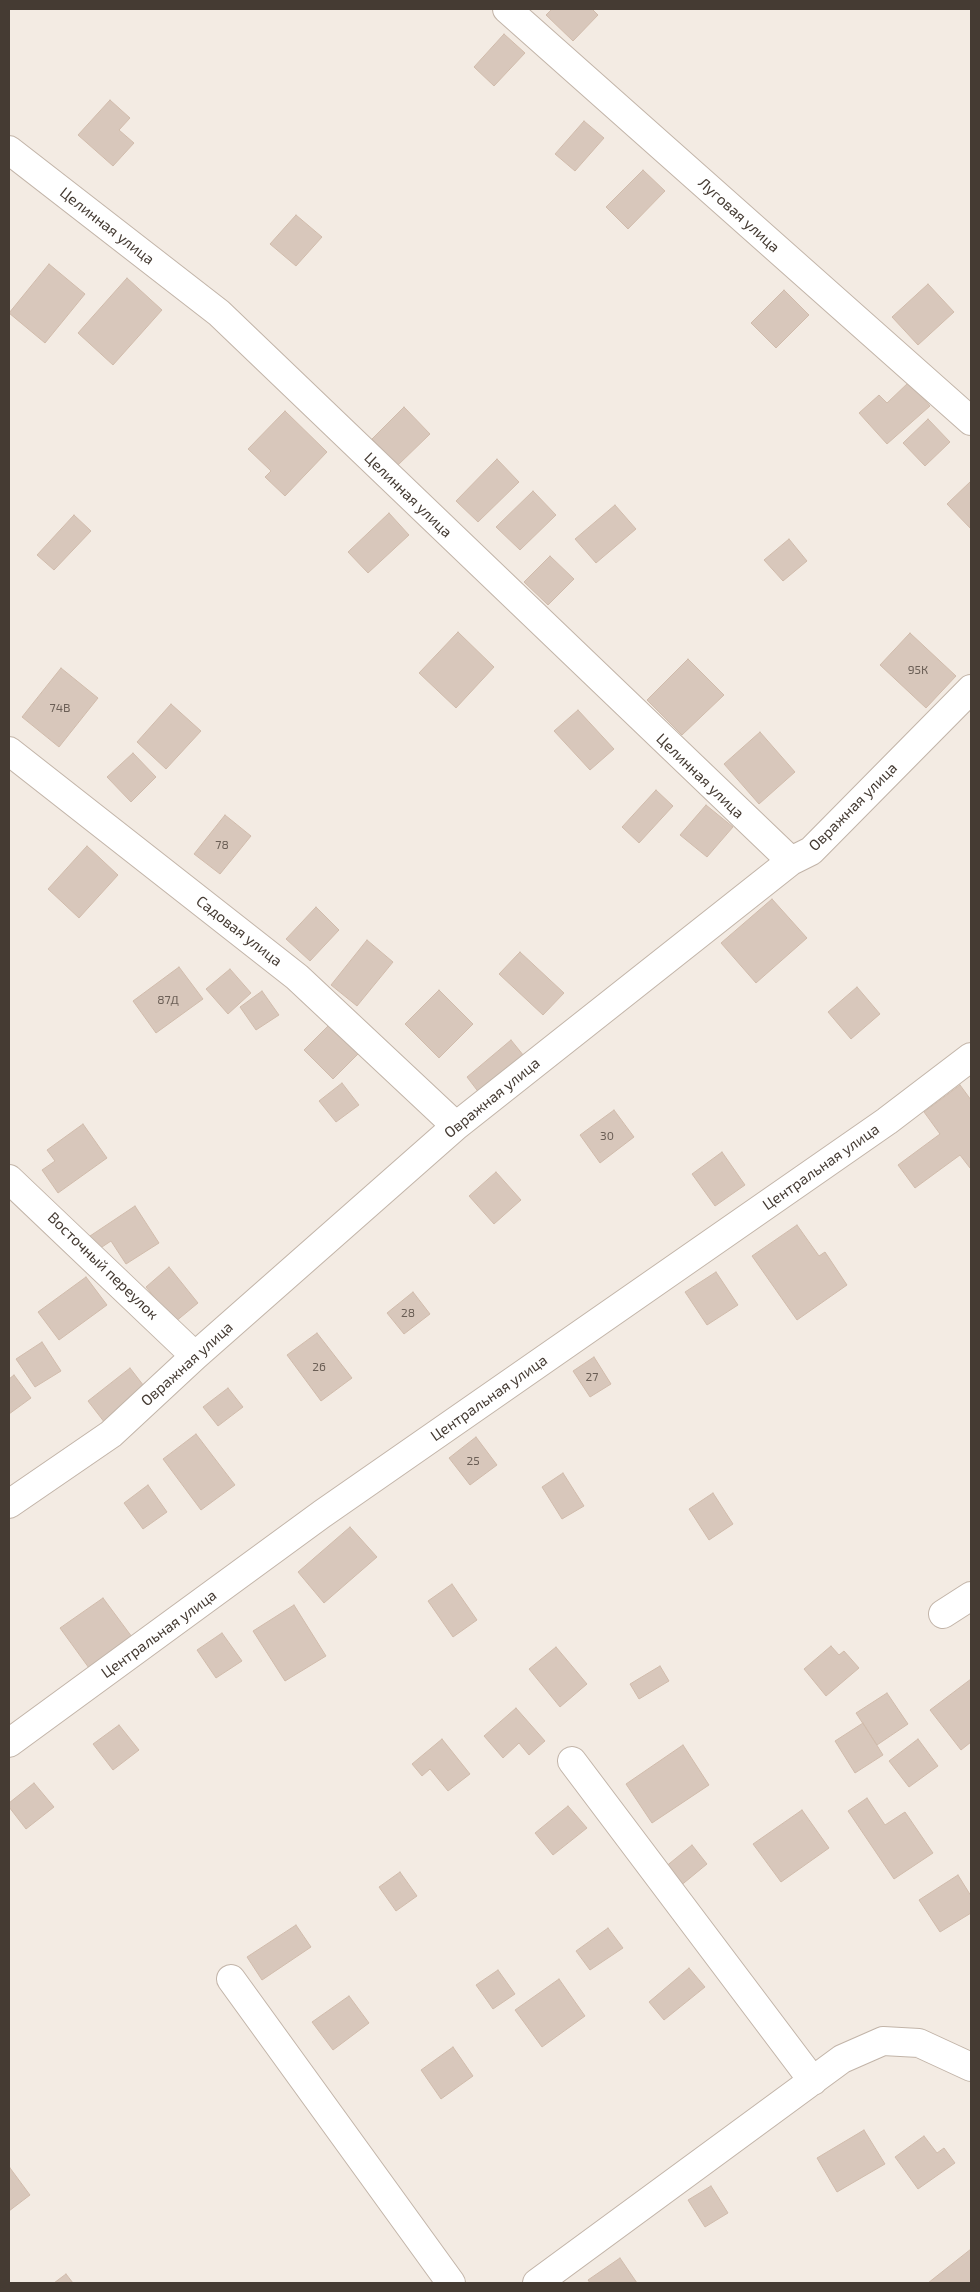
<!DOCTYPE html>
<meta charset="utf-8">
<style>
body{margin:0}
#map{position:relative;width:980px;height:2292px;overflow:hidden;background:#f3ebe3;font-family:"Exo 2",sans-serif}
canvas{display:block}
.frame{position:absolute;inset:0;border:10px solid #453b33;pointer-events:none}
</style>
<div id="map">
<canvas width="980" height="2292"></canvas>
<div class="frame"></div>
</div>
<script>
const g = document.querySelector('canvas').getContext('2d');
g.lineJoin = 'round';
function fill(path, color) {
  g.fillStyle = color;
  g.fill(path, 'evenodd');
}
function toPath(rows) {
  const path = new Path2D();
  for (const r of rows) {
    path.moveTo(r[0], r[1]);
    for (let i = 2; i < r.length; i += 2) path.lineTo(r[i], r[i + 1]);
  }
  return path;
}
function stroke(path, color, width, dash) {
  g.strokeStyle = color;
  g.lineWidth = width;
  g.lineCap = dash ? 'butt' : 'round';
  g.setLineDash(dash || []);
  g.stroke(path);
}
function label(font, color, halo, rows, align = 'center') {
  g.font = font + ' "Exo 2",sans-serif';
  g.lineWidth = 4;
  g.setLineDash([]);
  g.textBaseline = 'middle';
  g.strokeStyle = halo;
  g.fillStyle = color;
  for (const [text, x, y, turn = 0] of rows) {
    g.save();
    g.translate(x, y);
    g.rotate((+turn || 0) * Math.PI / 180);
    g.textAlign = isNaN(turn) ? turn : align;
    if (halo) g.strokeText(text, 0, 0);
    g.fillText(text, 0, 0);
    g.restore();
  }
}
const building = toPath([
 [552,9,592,9,598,15,573,41,546,15,552,9],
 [504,34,525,53,494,86,474,67,504,34],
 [110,100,130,118,119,130,134,143,113,166,78,135,110,100],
 [584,121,604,138,575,171,555,154,584,121],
 [643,170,665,191,628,229,606,207,643,170],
 [296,215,322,237,296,266,270,244,296,215],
 [49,264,85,294,45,343,9,313,49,264],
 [127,278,162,310,113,365,78,333,127,278],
 [928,284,954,312,918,345,892,317,928,284],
 [784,290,809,315,776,348,751,323,784,290],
 [909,382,930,406,887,444,859,413,879,395,887,403,909,382],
 [404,407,430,434,398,465,372,439,404,407],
 [285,411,327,452,285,496,265,477,271,471,248,449,285,411],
 [928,419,950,442,925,466,903,443,928,419],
 [497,459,519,482,478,522,456,501,497,459],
 [971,481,971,529,947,504,971,481],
 [533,491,556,515,520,550,496,527,533,491],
 [615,505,636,529,596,563,575,539,615,505],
 [389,513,409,535,368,573,348,552,389,513],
 [74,515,91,531,54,570,37,555,74,515],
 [789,539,807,561,783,581,764,560,789,539],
 [550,556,574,579,548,605,524,582,550,556],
 [458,632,494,667,456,708,419,673,458,632],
 [910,633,956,676,926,708,880,665,910,633],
 [688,659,724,695,682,735,647,700,688,659],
 [61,668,98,698,59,747,22,717,61,668],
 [171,704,201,731,166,769,137,742,171,704],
 [578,710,614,749,590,770,554,731,578,710],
 [760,732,795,772,759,804,724,764,760,732],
 [133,753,156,777,131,802,107,777,133,753],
 [656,790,673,806,639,843,622,827,656,790],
 [706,805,733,827,707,857,680,835,706,805],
 [225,815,251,836,220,874,194,854,225,815],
 [87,846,118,875,79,918,48,889,87,846],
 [772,899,807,938,756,983,721,943,772,899],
 [316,907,339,930,310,961,286,939,316,907],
 [367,940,393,962,357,1006,331,985,367,940],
 [520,952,564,993,543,1015,499,974,520,952],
 [179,967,203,999,156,1033,133,1001,179,967],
 [230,969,251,993,228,1014,206,989,230,969],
 [857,987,880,1014,851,1039,828,1012,857,987],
 [439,990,473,1024,439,1058,405,1024,439,990],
 [262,991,279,1015,256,1030,240,1007,262,991],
 [329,1025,358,1054,333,1079,304,1050,329,1025],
 [511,1040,528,1061,483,1098,467,1077,511,1040],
 [342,1083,359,1105,336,1122,319,1101,342,1083],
 [960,1085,971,1100,971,1167,970,1168,960,1155,915,1188,898,1165,940,1134,924,1112,960,1085],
 [614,1110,634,1137,600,1163,580,1135,614,1110],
 [83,1124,107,1158,58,1193,42,1170,55,1161,47,1150,83,1124],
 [722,1152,745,1185,715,1206,692,1174,722,1152],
 [496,1172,521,1200,494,1224,469,1196,496,1172],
 [135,1206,159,1243,126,1264,111,1241,99,1249,90,1236,135,1206],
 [797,1225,819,1256,825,1252,847,1285,797,1320,752,1256,797,1225],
 [169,1267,198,1303,175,1322,146,1287,169,1267],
 [716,1272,738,1305,707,1325,685,1292,716,1272],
 [86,1277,107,1305,59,1340,38,1312,86,1277],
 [413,1292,430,1314,404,1334,387,1313,413,1292],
 [317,1333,352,1378,321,1401,287,1355,317,1333],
 [42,1342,61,1371,35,1387,16,1359,42,1342],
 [594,1357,611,1384,590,1397,573,1371,594,1357],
 [130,1368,147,1390,105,1423,88,1401,130,1368],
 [14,1375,31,1398,9,1414,9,1379,14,1375],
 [228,1388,243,1407,218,1426,203,1407,228,1388],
 [196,1434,235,1485,201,1510,163,1459,196,1434],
 [476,1437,497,1465,470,1485,449,1458,476,1437],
 [563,1473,584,1506,562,1519,542,1487,563,1473],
 [148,1485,167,1512,143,1529,124,1503,148,1485],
 [713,1493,733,1524,709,1540,689,1509,713,1493],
 [350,1527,377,1557,324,1603,298,1572,350,1527],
 [452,1584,477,1620,453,1637,428,1601,452,1584],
 [103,1598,132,1637,89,1668,60,1628,103,1598],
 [294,1605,326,1656,285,1681,253,1631,294,1605],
 [222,1633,242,1661,216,1678,197,1650,222,1633],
 [831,1646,839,1655,844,1651,859,1668,826,1696,804,1669,831,1646],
 [556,1647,587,1684,560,1707,529,1669,556,1647],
 [660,1666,669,1681,639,1699,630,1684,660,1666],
 [971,1679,971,1742,961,1750,930,1710,971,1679],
 [887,1693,908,1724,877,1745,856,1713,887,1693],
 [516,1708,545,1741,529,1755,519,1743,503,1758,484,1736,516,1708],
 [863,1723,883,1755,855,1773,835,1741,863,1723],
 [119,1725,139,1750,113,1770,93,1744,119,1725],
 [442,1739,470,1774,448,1791,430,1769,422,1776,412,1764,442,1739],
 [918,1739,938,1766,909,1787,889,1761,918,1739],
 [683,1745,709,1785,652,1823,626,1784,683,1745],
 [34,1783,54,1807,26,1829,9,1807,9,1803,34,1783],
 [867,1798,885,1825,905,1812,933,1853,894,1879,848,1811,867,1798],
 [568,1806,587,1828,553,1855,535,1833,568,1806],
 [802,1810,829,1848,781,1882,753,1844,802,1810],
 [692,1845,707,1864,679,1887,664,1868,692,1845],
 [400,1872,417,1896,396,1911,379,1887,400,1872],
 [958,1875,971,1896,971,1913,940,1932,919,1900,958,1875],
 [296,1925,311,1947,262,1980,247,1957,296,1925],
 [608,1928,623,1948,590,1970,576,1951,608,1928],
 [689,1968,705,1987,664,2020,649,2002,689,1968],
 [498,1970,515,1994,493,2009,476,1985,498,1970],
 [559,1979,585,2016,542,2047,515,2010,559,1979],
 [349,1996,369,2023,333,2050,312,2022,349,1996],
 [453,2047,473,2076,441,2099,421,2070,453,2047],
 [864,2130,885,2164,837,2192,817,2158,864,2130],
 [924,2136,937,2153,944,2148,955,2163,918,2189,895,2157,924,2136],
 [10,2168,30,2195,9,2211,9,2170,10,2168],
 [711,2186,728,2213,705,2227,688,2200,711,2186],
 [971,2249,971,2283,928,2283,971,2249],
 [620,2258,637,2283,590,2283,588,2280,620,2258],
 [66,2274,73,2283,54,2283,66,2274]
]);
const street = toPath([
 [507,9,971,421],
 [9,150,219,313,791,861],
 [9,751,297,977,456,1126],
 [9,1179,195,1356],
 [9,1504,111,1434,195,1356,456,1126,791,861,811,851,971,689],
 [943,1614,971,1596],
 [9,1743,322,1514,887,1121,971,1057],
 [572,1761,813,2081],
 [231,1979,451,2283],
 [537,2283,842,2059,883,2041,919,2043,971,2067]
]);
const numberNames = [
 ["95К",918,670],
 ["74В",60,708],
 ["78",222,845],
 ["87Д",168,1000],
 ["30",607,1136],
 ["28",408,1313],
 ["26",319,1367],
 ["27",592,1377],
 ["25",473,1461]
];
const streetNames = [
 ["Луговая улица",739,215,42],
 ["Целинная улица",107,226,38],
 ["Целинная улица",408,495,44],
 ["Целинная улица",700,776,44],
 ["Овражная улица",853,807,-45],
 ["Садовая улица",239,931,38],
 ["Овражная улица",492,1098,-39],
 ["Центральная улица",821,1167,-35],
 ["Восточный переулок",103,1266,44],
 ["Овражная улица",187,1364,-42],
 ["Центральная улица",489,1398,-35],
 ["Центральная улица",159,1634,-36]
];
fill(building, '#d8c7bb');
stroke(building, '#d0bbab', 1);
stroke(street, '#c2b4a8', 30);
stroke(street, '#fff', 28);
label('12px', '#6a5e55', null, numberNames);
label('15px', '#453b33', '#fff', streetNames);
</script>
